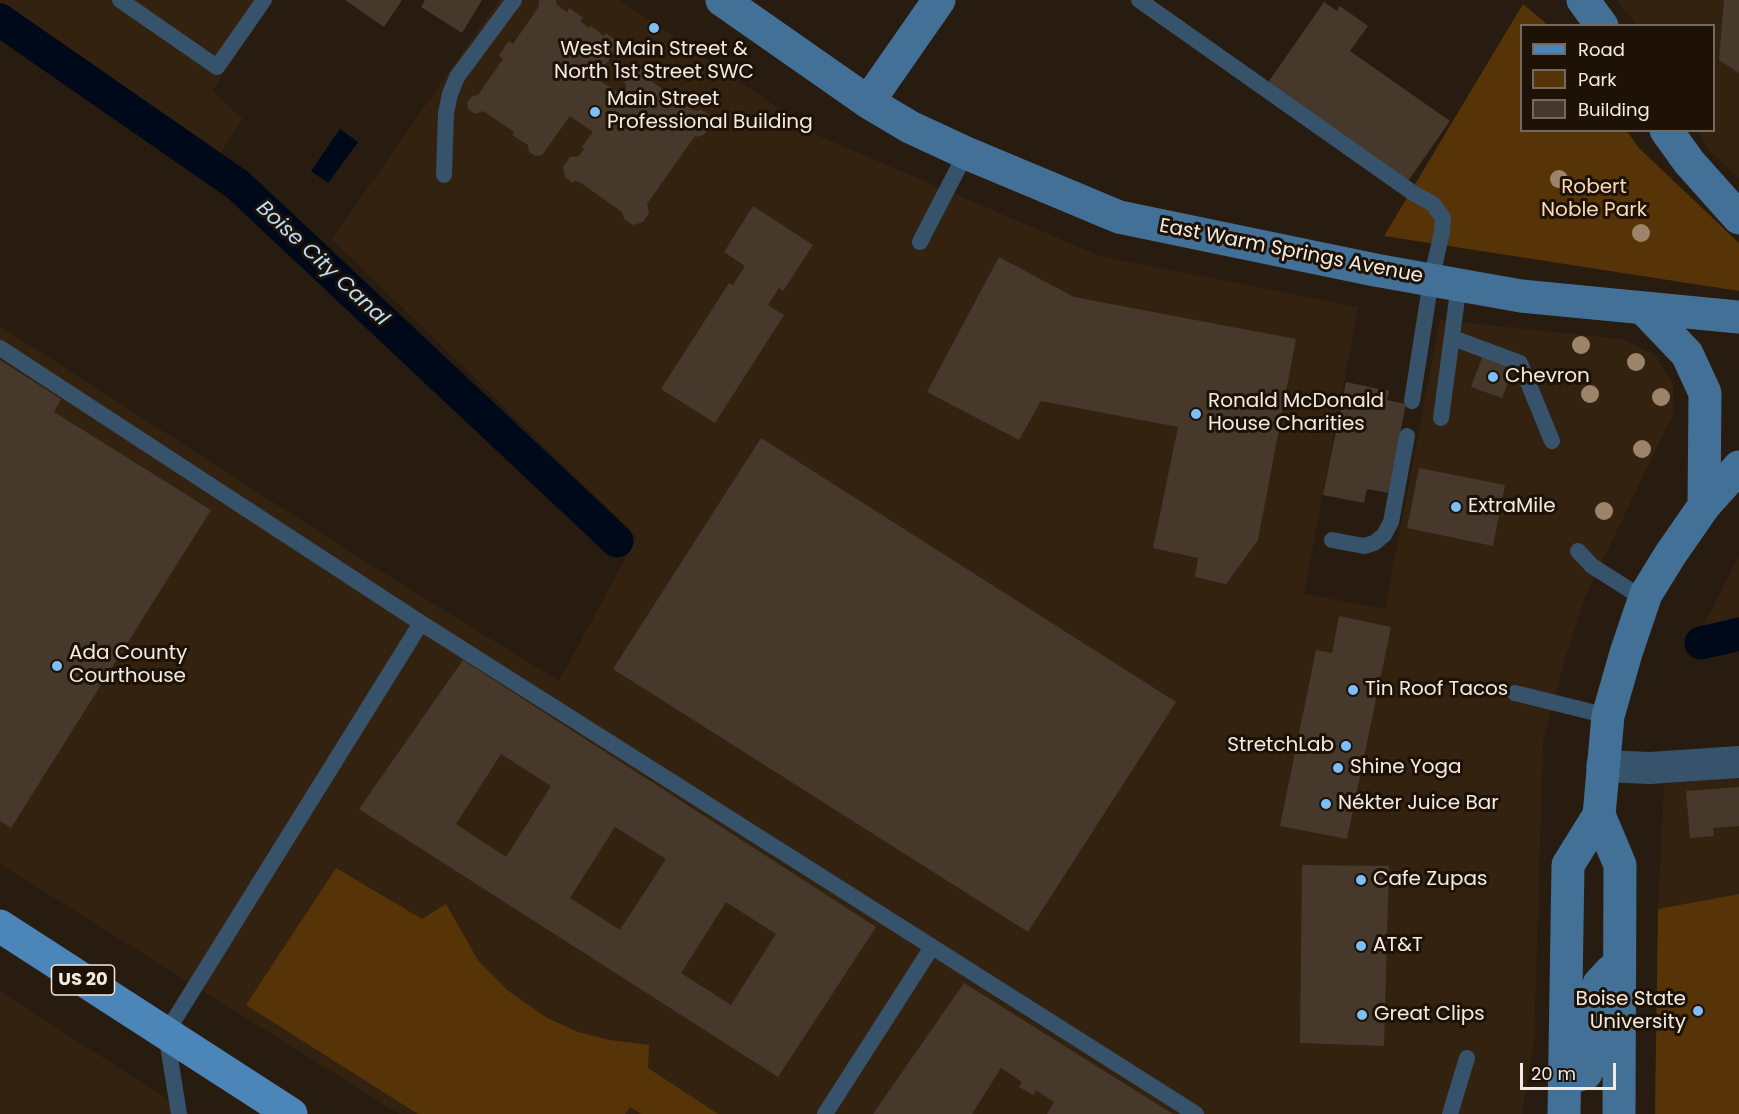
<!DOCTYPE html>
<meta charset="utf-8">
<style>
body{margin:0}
#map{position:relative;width:1739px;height:1114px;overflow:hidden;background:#281b0f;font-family:Poppins,sans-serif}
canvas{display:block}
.legend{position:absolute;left:1520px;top:24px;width:195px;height:108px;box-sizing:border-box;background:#1e1206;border:2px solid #73695e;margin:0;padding:8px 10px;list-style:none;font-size:18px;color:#f3ebe2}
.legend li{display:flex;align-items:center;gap:12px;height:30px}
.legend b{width:30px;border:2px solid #73695e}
.scale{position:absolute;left:1520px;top:1063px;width:96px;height:27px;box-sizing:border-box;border:3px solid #f3ebe2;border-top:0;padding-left:8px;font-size:18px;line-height:21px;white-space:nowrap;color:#f3ebe2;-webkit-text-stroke:4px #1e1206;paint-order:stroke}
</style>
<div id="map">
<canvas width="1739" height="1114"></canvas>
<ul class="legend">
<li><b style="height:8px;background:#4c86b8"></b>Road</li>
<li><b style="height:16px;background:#563407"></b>Park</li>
<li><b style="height:16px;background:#46382b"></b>Building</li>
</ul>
<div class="scale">20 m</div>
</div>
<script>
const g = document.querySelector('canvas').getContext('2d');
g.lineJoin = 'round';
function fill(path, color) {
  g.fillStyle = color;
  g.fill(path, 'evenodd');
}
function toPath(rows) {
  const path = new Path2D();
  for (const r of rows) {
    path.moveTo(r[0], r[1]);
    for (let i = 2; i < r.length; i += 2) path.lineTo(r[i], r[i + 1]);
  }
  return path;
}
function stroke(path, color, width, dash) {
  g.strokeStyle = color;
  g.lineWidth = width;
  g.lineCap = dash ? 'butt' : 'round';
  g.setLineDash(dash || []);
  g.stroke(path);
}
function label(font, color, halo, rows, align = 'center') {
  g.font = font + ' Poppins,sans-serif';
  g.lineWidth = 6;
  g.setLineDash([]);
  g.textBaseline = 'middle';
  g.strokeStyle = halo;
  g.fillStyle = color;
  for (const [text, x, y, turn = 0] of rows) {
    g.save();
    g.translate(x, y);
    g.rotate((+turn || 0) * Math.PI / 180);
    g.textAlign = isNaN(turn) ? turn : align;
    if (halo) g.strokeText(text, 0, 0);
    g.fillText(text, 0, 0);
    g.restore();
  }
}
const built = toPath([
 [0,0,273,0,212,91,243,119,210,169,0,31],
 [499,0,620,0,819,136,1100,256,1358,307,1304,594,1385,609,1440,320,1622,339,1655,355,1673,384,1674,412,1586,595,1564,662,1543,742,1534,1044,1524,1100,1523,1114,399,1114,0,864,0,326,363,560,559,681,637,537,332,239],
 [1616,0,1739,0,1739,178,1709,150,1698,131,1714,130,1714,26,1637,25],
 [1739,556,1739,630,1696,640],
 [1739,777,1739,1114,1655,1114,1658,909,1664,784],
 [0,991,190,1114,0,1114]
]);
const green = toPath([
 [1523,4,1548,25,1522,26,1522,130,1627,131,1639,148,1739,243,1739,291,1384,236],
 [336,868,422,919,446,904,479,962,507,990,547,1018,578,1032,610,1040,649,1045,648,1068,718,1114,641,1114,630,1107,625,1114,418,1114,246,1005],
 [1739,894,1739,1114,1655,1114,1658,909]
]);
const water = toPath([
 [340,129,358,142,328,183,311,171]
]);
const canal = toPath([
 [0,20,238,185,617,541],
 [1701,643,1739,634]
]);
const building = toPath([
 [345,0,402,0,384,27],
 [425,0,482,0,462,33,421,7],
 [539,0,556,0,557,5,567,12,569,8,583,18,580,21,589,28,591,26,604,36,606,33,620,44,596,78,622,95,626,88,624,79,631,70,641,68,649,74,651,81,693,110,699,111,700,109,709,115,710,126,704,135,696,137,695,136,647,204,649,213,643,222,633,225,624,219,622,212,581,183,574,181,573,183,565,177,563,167,570,157,579,156,584,149,582,147,593,132,570,116,542,155,536,156,529,152,528,145,512,135,514,132,483,111,475,114,468,109,467,103,472,96,478,95,503,59,499,55,509,41,513,44,538,8],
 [1724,0,1739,0,1739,73,1719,60],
 [1324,2,1337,11,1340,6,1368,26,1350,51,1450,121,1408,181,1267,84],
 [753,206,813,245,783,291,779,288,768,305,784,315,715,423,661,389,729,283,733,285,745,266,724,252],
 [999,257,1074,297,1296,339,1258,540,1226,584,1195,577,1198,558,1153,548,1178,427,1041,401,1019,440,927,392],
 [1483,355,1514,367,1502,398,1471,387],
 [0,360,61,399,54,412,211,510,11,828,0,821],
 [1346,382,1389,391,1387,400,1406,404,1388,493,1367,489,1364,503,1323,495],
 [761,438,1176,702,1028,932,613,669],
 [1419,468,1505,485,1493,546,1407,528],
 [1339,616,1391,627,1347,839,1280,826,1316,650,1332,653],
 [463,660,876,927,778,1077,359,809],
 [501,754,551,786,506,857,456,824],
 [615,827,666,859,620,930,570,898],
 [726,902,776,934,731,1005,681,973],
 [1739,787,1739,826,1713,828,1714,836,1690,838,1686,791],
 [1302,865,1389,866,1384,1046,1300,1043],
 [964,983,1173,1114,1047,1114,1054,1102,1036,1090,1033,1095,1019,1087,1022,1082,1001,1068,972,1114,873,1114]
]);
const lane = toPath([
 [120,0,217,67,264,0],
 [1139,0,1413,193,1433,204,1443,218,1442,232,1431,280,1412,401],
 [444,175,446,113,450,94,457,77,514,0],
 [920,242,966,153],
 [1453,338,1520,363,1552,441],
 [0,348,421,623,1196,1114],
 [1441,418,1459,284],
 [1332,540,1364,546,1374,543,1384,535,1391,522,1407,436],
 [1578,551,1592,566,1644,599],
 [1515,693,1608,716],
 [179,1114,166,1033,421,623],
 [825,1114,932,947],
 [1450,1114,1467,1058]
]);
const street = toPath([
 [1602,766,1650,768,1739,762]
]);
const secondary = toPath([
 [722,0,868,102,910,127,966,153,1119,217,1375,270,1521,296,1739,317],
 [1583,0,1602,26],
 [868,102,939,0],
 [1666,130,1689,162,1739,218],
 [1644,309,1687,354,1705,393,1704,506],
 [1564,1079,1586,1073,1592,1060,1599,984,1611,971],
 [1564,1114,1568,865,1599,815],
 [1619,1114,1620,865,1599,815,1608,716,1626,653,1646,594,1670,555,1704,506,1739,467]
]);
const primary = toPath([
 [0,926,291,1114]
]);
const trees = [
 [1559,179],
 [1641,233],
 [1581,345],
 [1636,362],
 [1590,394],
 [1661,397],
 [1642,449],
 [1604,511]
];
const markers = [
 [654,28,6,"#7bbef8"],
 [595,112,6,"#7bbef8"],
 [1493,377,6,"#7bbef8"],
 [1196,414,6,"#7bbef8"],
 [1456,507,6,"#7bbef8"],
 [57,666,6,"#7bbef8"],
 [1353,690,6,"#7bbef8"],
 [1346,746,6,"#7bbef8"],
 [1338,768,6,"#7bbef8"],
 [1326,804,6,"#7bbef8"],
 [1361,880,6,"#7bbef8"],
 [1361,946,6,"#7bbef8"],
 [1698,1011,6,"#7bbef8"],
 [1362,1015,6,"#7bbef8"]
];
const shields = [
 [83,980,63]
];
const shieldNames = [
 ["US 20",83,980]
];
const poiNames = [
 ["West Main Street &",654,50,"center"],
 ["North 1st Street SWC",654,73,"center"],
 ["Main Street",607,100],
 ["Professional Building",607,123],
 ["Chevron",1505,377],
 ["Ronald McDonald",1208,402],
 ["House Charities",1208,425],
 ["ExtraMile",1468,507],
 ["Ada County",69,654],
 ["Courthouse",69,677],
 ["Tin Roof Tacos",1365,690],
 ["StretchLab",1334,746,"right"],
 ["Shine Yoga",1350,768],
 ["Nékter Juice Bar",1338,804],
 ["Cafe Zupas",1373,880],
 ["AT&T",1373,946],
 ["Boise State",1686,1000,"right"],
 ["University",1686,1023,"right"],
 ["Great Clips",1374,1015]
];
const parkNames = [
 ["Robert",1594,188],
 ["Noble Park",1594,211]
];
const streetNames = [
 ["East Warm Springs Avenue",1291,252,11]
];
const waterNames = [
 ["Boise City Canal",322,264,43]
];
fill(built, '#33220f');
fill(green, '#563407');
fill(water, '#000919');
stroke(canal, '#000919', 33);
fill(building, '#46382b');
stroke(lane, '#37536b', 16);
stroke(street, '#37536b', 32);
stroke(secondary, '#437096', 33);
stroke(primary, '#4c86b8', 33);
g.fillStyle = '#9c846b';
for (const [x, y] of trees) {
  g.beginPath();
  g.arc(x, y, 9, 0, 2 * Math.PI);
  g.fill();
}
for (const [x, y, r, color] of markers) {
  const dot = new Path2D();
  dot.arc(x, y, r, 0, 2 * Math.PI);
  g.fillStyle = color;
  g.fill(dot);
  stroke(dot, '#1e1206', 2);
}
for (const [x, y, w] of shields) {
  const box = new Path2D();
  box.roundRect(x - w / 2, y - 15, w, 30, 4.5);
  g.fillStyle = '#1e1206';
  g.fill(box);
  stroke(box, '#f3ebe2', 1.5);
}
label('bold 18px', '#f3ebe2', null, shieldNames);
label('20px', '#f3ebe2', '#1e1206', poiNames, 'left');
label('20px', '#fad9b7', '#1e1206', parkNames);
label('20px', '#f3ebe2', '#1e1206', streetNames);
label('italic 21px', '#badefe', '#1e1206', waterNames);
</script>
